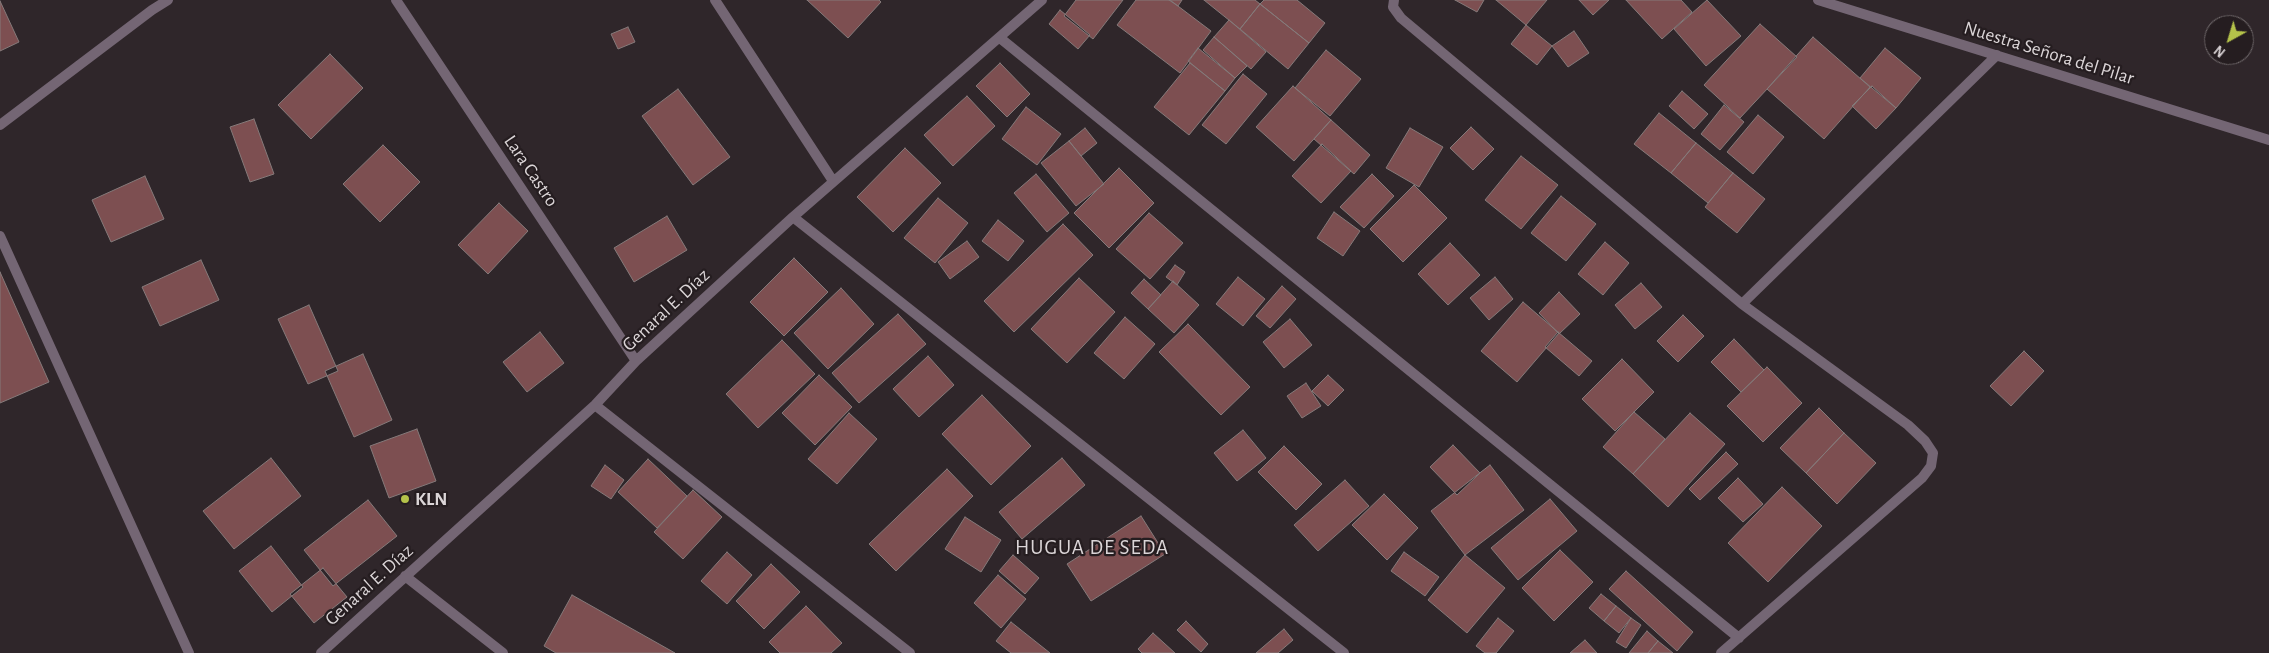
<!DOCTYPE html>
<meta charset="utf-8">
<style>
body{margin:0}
#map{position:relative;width:2269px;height:653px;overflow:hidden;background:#2f262a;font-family:"Alegreya Sans",sans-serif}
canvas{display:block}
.north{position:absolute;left:2204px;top:15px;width:50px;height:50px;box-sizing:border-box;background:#251d20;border:1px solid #6e6769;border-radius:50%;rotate:219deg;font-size:14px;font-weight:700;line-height:20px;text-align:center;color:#dbd5d7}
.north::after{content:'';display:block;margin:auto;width:18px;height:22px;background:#b4c24a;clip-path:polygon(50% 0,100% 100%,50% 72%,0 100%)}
</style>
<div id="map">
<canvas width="2269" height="653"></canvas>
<div class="north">N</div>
</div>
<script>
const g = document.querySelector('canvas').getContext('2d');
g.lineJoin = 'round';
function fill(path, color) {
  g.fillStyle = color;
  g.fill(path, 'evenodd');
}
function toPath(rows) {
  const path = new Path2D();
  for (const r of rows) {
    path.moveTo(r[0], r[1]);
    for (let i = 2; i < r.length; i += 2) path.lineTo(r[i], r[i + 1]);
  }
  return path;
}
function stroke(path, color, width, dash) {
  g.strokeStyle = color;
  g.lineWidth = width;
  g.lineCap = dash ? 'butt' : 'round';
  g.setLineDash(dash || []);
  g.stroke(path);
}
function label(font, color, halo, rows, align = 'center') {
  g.font = font + ' "Alegreya Sans",sans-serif';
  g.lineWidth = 4.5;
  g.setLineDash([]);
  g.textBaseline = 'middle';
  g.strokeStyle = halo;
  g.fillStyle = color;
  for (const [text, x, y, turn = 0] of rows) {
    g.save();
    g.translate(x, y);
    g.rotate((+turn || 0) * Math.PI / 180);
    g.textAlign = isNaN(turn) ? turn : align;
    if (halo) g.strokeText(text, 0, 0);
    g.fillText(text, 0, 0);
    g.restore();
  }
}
const building = toPath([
 [807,0,879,0,881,2,848,38,807,0],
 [1076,0,1123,0,1093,39,1064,16,1076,0],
 [1136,0,1170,0,1211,31,1180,73,1117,25,1136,0],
 [1169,0,1182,0,1178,6,1169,0],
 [1204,0,1255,0,1260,4,1240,29,1204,0],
 [1264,0,1297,0,1325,23,1309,43,1260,4,1264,0],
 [1455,0,1484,0,1477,12,1455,0],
 [1496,0,1547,0,1526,25,1496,0],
 [1579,0,1609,0,1593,15,1579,0],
 [1626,0,1681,0,1692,12,1662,39,1626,0],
 [1707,0,1741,36,1706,66,1674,29,1707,0],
 [0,1,19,42,0,51,0,1],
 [1260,4,1309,43,1288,69,1240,29,1260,4],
 [1060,10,1090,35,1078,49,1049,24,1060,10],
 [1229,20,1266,52,1251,69,1214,37,1229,20],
 [1760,24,1797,57,1740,118,1704,85,1760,24],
 [1526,25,1552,46,1537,65,1511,44,1526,25],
 [628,27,635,42,618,49,611,34,628,27],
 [1574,31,1589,53,1568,67,1552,46,1574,31],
 [1214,37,1247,66,1235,78,1203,50,1214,37],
 [1813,37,1870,87,1824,139,1767,89,1813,37],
 [1198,48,1235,78,1225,91,1188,61,1198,48],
 [1885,48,1921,78,1896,108,1860,78,1885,48],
 [1326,50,1361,79,1330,116,1295,88,1326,50],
 [330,54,363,88,311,139,278,105,330,54],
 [1000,63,1030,94,1007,117,976,86,1000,63],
 [1190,63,1225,91,1189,135,1154,107,1190,63],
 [1243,74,1267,94,1226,144,1202,125,1243,74],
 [1293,86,1331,120,1294,161,1256,127,1293,86],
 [1872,86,1896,108,1876,129,1852,106,1872,86],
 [678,89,730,157,693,185,642,116,678,89],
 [1682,91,1708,114,1694,129,1669,106,1682,91],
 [967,96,995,126,953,166,924,135,967,96],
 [1724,105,1744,122,1720,150,1701,134,1724,105],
 [1026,107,1061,134,1037,165,1002,139,1026,107],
 [1659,113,1696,143,1671,173,1634,144,1659,113],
 [1758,115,1784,137,1753,174,1727,152,1758,115],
 [254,119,274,174,250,182,230,127,254,119],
 [1331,120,1370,155,1354,174,1314,139,1331,120],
 [1471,127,1494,149,1473,170,1450,148,1471,127],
 [1085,128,1097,143,1081,156,1069,141,1085,128],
 [1410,128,1443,147,1419,187,1386,168,1410,128],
 [1069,141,1104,184,1076,206,1041,163,1069,141],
 [1696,143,1733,173,1708,203,1671,173,1696,143],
 [1322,144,1351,171,1321,203,1292,176,1322,144],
 [383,145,420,182,380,222,343,184,383,145],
 [905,148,941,183,893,232,857,197,905,148],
 [1521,156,1558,185,1521,229,1485,200,1521,156],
 [1119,168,1154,203,1109,248,1074,213,1119,168],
 [1733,173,1765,199,1737,233,1705,207,1733,173],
 [1036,174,1069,213,1047,232,1014,193,1036,174],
 [1372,174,1394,196,1364,228,1340,207,1372,174],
 [145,176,164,219,111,242,92,200,145,176],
 [1414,185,1447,218,1403,262,1370,229,1414,185],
 [1561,196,1596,224,1566,261,1531,233,1561,196],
 [938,198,968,223,935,263,904,238,938,198],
 [499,203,528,231,488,274,458,245,499,203],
 [1334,212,1360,231,1343,256,1317,238,1334,212],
 [1149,213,1183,243,1150,279,1116,249,1149,213],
 [667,216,687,250,634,282,614,248,667,216],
 [998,220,1024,241,1008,261,982,241,998,220],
 [1063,224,1093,255,1014,332,984,301,1063,224],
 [967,241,979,257,950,279,938,262,967,241],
 [1605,242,1629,263,1603,295,1578,274,1605,242],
 [1450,243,1480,275,1448,305,1418,274,1450,243],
 [794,258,828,292,784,336,750,302,794,258],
 [201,260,219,300,160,326,142,287,201,260],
 [1175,265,1185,272,1177,285,1166,277,1175,265],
 [0,272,49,382,0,403,0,272],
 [1238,277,1265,299,1243,326,1216,304,1238,277],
 [1495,277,1513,299,1489,320,1470,298,1495,277],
 [1079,278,1115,312,1067,363,1031,329,1079,278],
 [1144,279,1161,295,1148,309,1131,293,1144,279],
 [1173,281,1199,305,1174,333,1148,309,1173,281],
 [1641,283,1662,307,1635,329,1615,305,1641,283],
 [1282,286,1296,299,1270,328,1256,316,1282,286],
 [841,288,874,324,828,369,794,333,841,288],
 [1559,292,1580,314,1559,334,1539,313,1559,292],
 [1523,302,1559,333,1517,382,1481,351,1523,302],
 [309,305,338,371,308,384,278,319,309,305],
 [898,314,926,344,859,403,832,373,898,314],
 [1683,315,1704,336,1678,362,1657,341,1683,315],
 [1125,317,1155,344,1124,379,1094,353,1125,317],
 [1290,319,1312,345,1284,368,1263,342,1290,319],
 [1188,324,1250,387,1221,415,1159,352,1188,324],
 [540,332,564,363,527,392,503,362,540,332],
 [1558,332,1592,361,1579,376,1545,347,1558,332],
 [1734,339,1764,370,1741,392,1711,362,1734,339],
 [782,340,815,374,758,428,726,394,782,340],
 [2024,351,2044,371,2011,406,1990,386,2024,351],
 [363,354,392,420,354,437,325,371,363,354],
 [928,356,954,385,919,417,893,389,928,356],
 [1622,359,1654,392,1615,431,1582,399,1622,359],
 [1767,367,1802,403,1763,442,1727,406,1767,367],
 [819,375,852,407,815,445,782,413,819,375],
 [1328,375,1344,390,1328,406,1312,391,1328,375],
 [1306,383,1321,406,1302,418,1287,396,1306,383],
 [982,395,1031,446,991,485,942,434,982,395],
 [1819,408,1844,433,1806,473,1780,448,1819,408],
 [1634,412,1665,439,1633,474,1603,447,1634,412],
 [849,413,877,439,837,484,808,459,849,413],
 [1690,413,1725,444,1668,507,1633,474,1690,413],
 [417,429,436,481,389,498,370,446,417,429],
 [1243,430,1266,458,1237,481,1214,453,1243,430],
 [1844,433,1876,463,1837,504,1806,473,1844,433],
 [1453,445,1480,473,1457,495,1430,467,1453,445],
 [1284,446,1322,484,1296,510,1258,472,1284,446],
 [1726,452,1738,464,1700,500,1689,489,1726,452],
 [271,458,301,496,234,549,203,511,271,458],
 [1062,458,1085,485,1022,539,999,512,1062,458],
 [648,459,687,496,657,528,618,492,648,459],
 [605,465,624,480,611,499,591,486,605,465],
 [1490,465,1524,510,1465,555,1431,511,1490,465],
 [947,469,973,496,896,571,869,544,947,469],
 [1738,478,1763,504,1743,522,1718,498,1738,478],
 [1345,480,1369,506,1318,551,1294,525,1345,480],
 [1782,487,1822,526,1768,582,1728,543,1782,487],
 [693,490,722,517,683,559,654,532,693,490],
 [1384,494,1418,528,1387,560,1352,525,1384,494],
 [1550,499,1577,531,1518,580,1491,548,1550,499],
 [368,500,397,536,333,586,304,550,368,500],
 [1141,516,1165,554,1091,601,1067,564,1141,516],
 [965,517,1001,540,981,572,945,549,965,517],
 [271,546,303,587,272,612,239,571,271,546],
 [1560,550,1593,582,1554,621,1522,588,1560,550],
 [727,552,752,575,727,604,701,581,727,552],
 [1404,552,1439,577,1425,596,1391,571,1404,552],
 [1013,555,1039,578,1025,594,999,571,1013,555],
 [1465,555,1505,588,1467,633,1428,600,1465,555],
 [771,564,800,592,764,629,736,601,771,564],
 [323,568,347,597,314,623,290,594,323,568],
 [1626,571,1693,632,1677,651,1609,589,1626,571],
 [998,575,1026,599,1001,628,974,603,998,575],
 [1601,594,1616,606,1604,621,1589,608,1601,594],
 [572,595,675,653,556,653,544,646,572,595],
 [806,606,842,643,831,653,780,653,769,642,806,606],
 [1616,606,1631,618,1619,633,1604,621,1616,606],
 [1498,618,1514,631,1496,653,1485,653,1476,646,1498,618],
 [1631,618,1641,625,1626,648,1616,642,1631,618],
 [1186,621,1208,644,1201,652,1177,630,1186,621],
 [1011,622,1050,653,1011,653,996,641,1011,622],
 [1284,629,1293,640,1278,653,1256,653,1284,629],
 [1647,631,1658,641,1648,653,1629,653,1647,631],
 [1153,633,1175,653,1142,653,1138,649,1153,633],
 [1585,640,1597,653,1570,653,1585,640],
 [1658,641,1673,653,1648,653,1658,641]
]);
const street = toPath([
 [396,0,636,361],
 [715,0,833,181],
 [1394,0,1393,7,1401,18,1742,304,1908,425,1925,441,1933,453,1931,466,1922,478,1721,653],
 [1818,0,2269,140],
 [1000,38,1739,638],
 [0,125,152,10,168,0],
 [793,217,1344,653],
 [0,236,189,653],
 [1742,304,1997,55],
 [595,405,910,653],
 [405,576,503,653],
 [321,653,595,405,636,361,793,217,1042,0]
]);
const markers = [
 [405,499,5,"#b4c24a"]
];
const streetNames = [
 ["Nuestra Señora del Pilar",2049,53,17],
 ["Lara Castro",531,171,56],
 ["Genaral E. Díaz",666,310,-43],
 ["Genaral E. Díaz",369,585,-42]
];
const poiNames = [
 ["KLN",415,499]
];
const quarterNames = [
 ["HUGUA DE SEDA",1092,548]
];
fill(building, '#7d4f51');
stroke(building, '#857a7a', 1);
stroke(street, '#746674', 10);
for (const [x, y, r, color] of markers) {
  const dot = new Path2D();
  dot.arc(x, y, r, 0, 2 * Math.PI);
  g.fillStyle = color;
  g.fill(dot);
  stroke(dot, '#251d20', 2);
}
label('19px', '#dbd5d7', '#251d20', streetNames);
label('bold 19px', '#dbd5d7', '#251d20', poiNames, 'left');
g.letterSpacing = '1px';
label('21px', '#dbd5d7', '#251d20', quarterNames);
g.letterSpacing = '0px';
</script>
